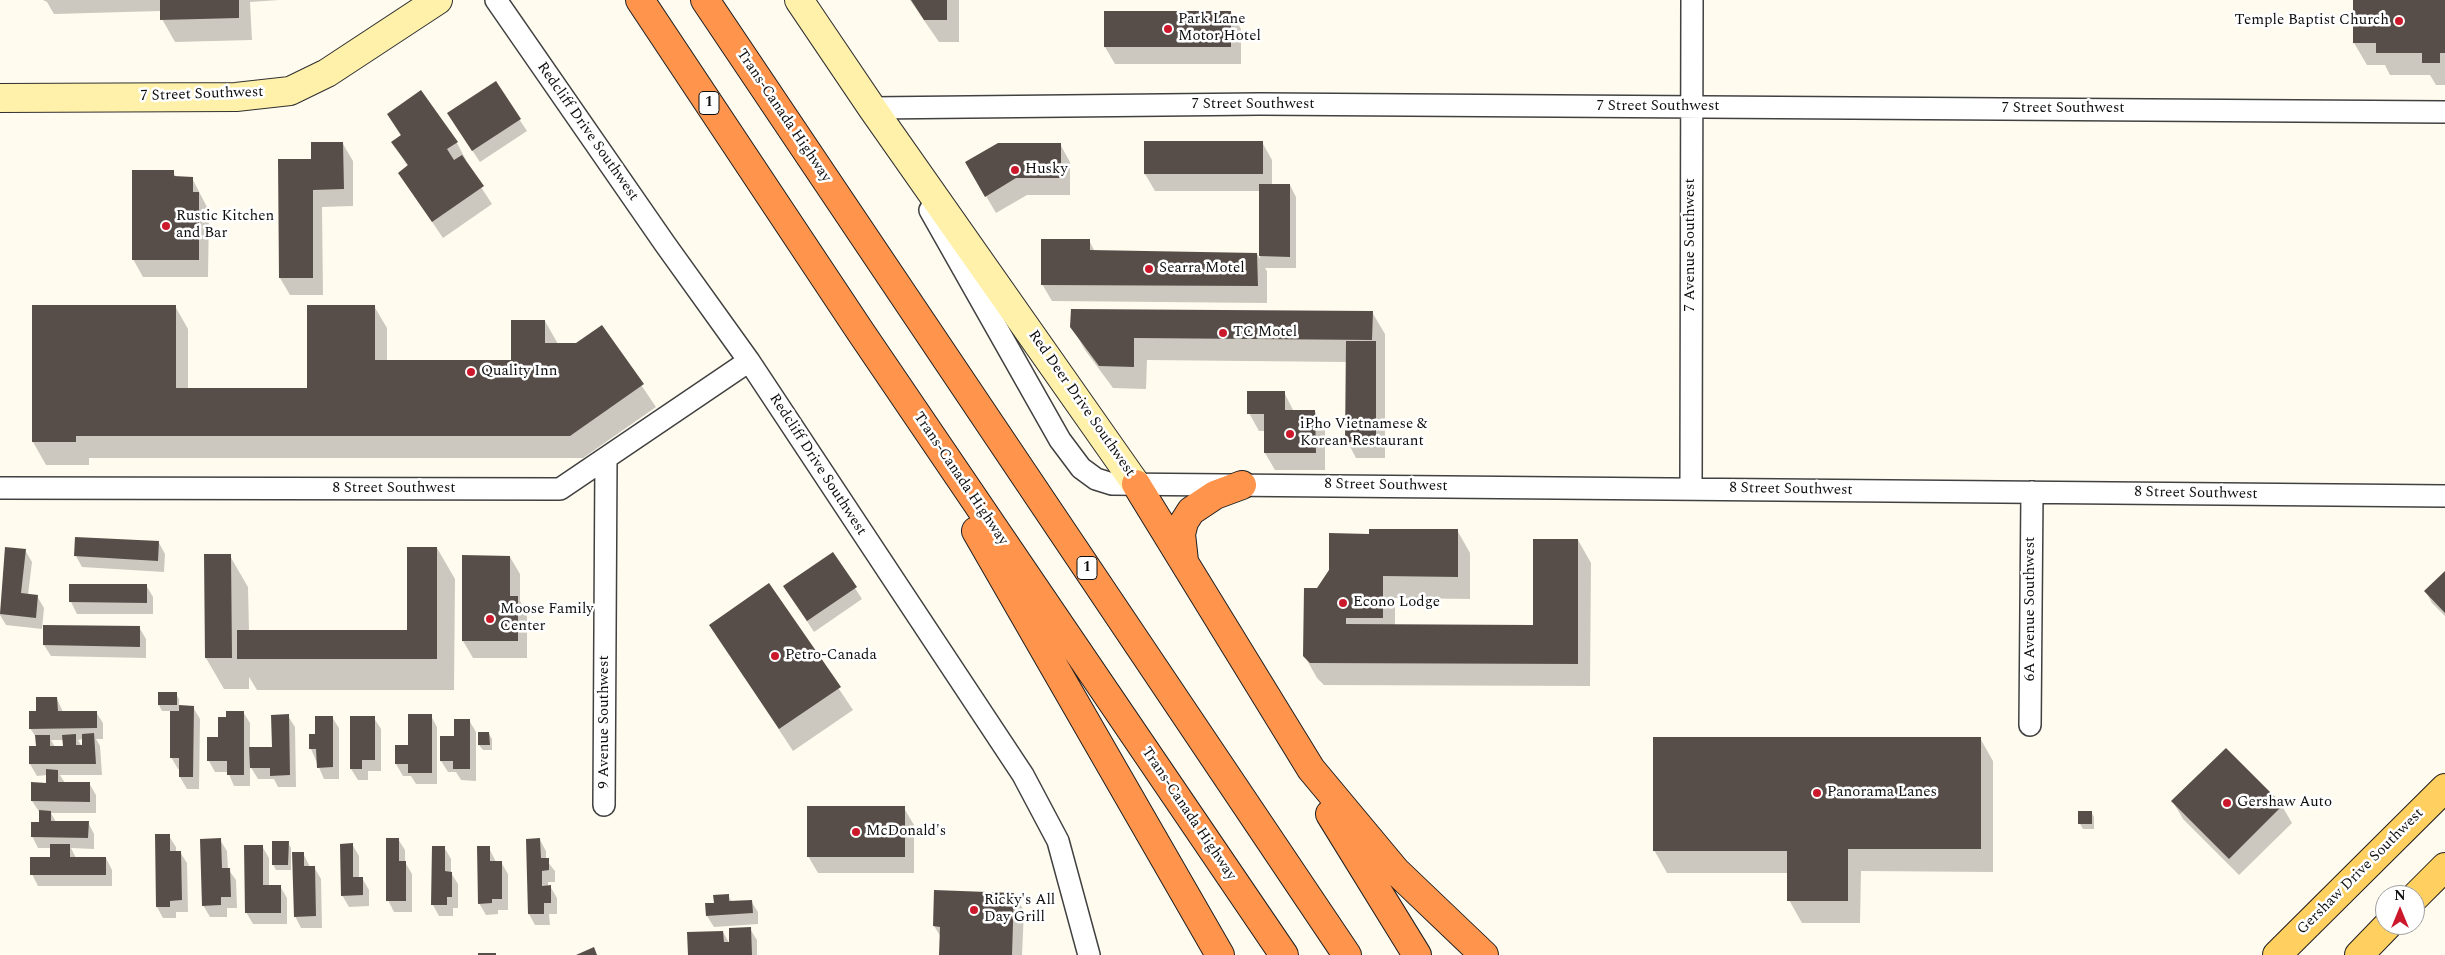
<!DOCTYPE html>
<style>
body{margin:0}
#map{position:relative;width:2445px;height:955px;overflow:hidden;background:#fffbef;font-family:Spectral,serif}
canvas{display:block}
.north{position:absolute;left:2375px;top:885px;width:50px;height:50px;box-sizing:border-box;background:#fff;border:1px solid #9f9f9f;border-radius:50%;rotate:0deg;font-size:14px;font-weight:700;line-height:20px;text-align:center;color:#0e0e0e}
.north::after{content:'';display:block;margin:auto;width:18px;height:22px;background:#cc182b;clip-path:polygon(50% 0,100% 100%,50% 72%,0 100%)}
</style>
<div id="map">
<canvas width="2445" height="955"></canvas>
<div class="north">N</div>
</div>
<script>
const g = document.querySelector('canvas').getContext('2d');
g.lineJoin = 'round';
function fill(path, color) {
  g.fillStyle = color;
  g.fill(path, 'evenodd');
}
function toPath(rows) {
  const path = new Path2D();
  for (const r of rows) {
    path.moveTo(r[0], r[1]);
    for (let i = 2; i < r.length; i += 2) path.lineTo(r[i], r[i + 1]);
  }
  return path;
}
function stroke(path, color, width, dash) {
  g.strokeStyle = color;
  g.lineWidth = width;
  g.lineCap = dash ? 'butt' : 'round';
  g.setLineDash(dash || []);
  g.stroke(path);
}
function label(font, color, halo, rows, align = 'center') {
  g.font = font + ' Spectral,serif';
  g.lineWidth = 5;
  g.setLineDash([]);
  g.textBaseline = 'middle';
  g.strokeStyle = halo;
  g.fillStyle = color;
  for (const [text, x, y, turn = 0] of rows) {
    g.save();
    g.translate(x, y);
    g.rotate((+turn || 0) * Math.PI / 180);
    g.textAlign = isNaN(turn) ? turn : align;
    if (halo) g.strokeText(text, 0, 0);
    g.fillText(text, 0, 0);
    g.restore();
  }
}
const shadow = toPath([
 [43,0,279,0,250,2,252,40,175,42,162,19,161,11,54,14,47,2],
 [910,0,959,0,959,42,939,42],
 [2354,0,2445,0,2445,85,2436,85,2430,75,2390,75,2385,65,2367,65,2354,43],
 [1231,12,1241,29,1241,64,1115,64,1105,47],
 [495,83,527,131,480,162,455,125],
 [388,114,457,143,466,160,464,161,492,204,443,238,399,173,408,167,393,142,401,136],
 [1262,142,1272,160,1272,185,1290,185,1296,197,1296,268,1265,268,1267,271,1267,303,1052,301,1042,284,1089,240,1095,252,1257,254,1260,259,1260,191,1155,191,1145,174],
 [343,144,353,161,353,206,322,207,323,295,290,295,280,278,312,160],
 [1060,144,1070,162,1070,195,1027,195,996,213,966,162],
 [173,172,177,178,192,178,209,211,208,277,143,277,133,259],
 [33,306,175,306,188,329,188,389,308,389,374,306,387,328,387,362,512,362,545,321,558,344,577,344,602,327,656,407,583,458,89,458,89,465,46,465,33,442],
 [1372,312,1385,334,1385,458,1356,458,1347,441,1347,362,1147,360,1146,389,1113,388,1085,350,1072,327],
 [1284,392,1294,412,1315,412,1325,429,1325,470,1275,470,1265,453,1265,431,1259,431,1249,413],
 [1457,530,1470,553,1470,599,1395,598,1395,626,1534,626,1578,540,1591,563,1590,686,1324,685,1317,678,1304,655,1317,590,1371,535],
 [159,543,165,554,164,572,82,567,76,556],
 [437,548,455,579,454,690,257,690,249,677,249,689,224,689,206,658,230,556,248,587,249,631,408,631],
 [6,549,25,550,32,562,28,595,37,596,44,608,42,629,6,625,0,615],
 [833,554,862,599,814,632,785,587],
 [463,556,510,557,520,574,520,601,527,614,527,658,473,658,463,641],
 [2445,573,2445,616,2432,603,2426,592],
 [769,584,853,710,793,751,710,625],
 [146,585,153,597,153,614,77,614,71,602],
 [139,627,146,639,146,658,51,656,44,645],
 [159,694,176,694,179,699,179,707,193,707,200,719,199,789,187,789,180,777,180,769,178,769,171,757,171,711,162,711,159,705],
 [57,699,63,712,96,712,103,723,103,739,96,739,100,746,102,775,60,775,65,783,89,783,96,795,96,813,51,813,56,822,88,822,94,834,94,849,71,848,76,858,106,858,112,870,112,886,38,886,32,874,51,858,51,848,38,848,32,836,40,823,40,813,32,801,32,784,47,784,47,775,37,776,30,764,30,748,37,748,37,739,30,728,37,713],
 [83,739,84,750,78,740],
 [51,740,64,740,64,747,55,747],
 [243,712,250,723,250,748,273,748,288,716,295,727,296,787,278,787,274,779,258,779,250,766,250,786,234,786,228,772,215,772,209,761,227,718],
 [431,716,437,727,437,784,416,784,411,776,403,776,396,764,396,747,409,747],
 [332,717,339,728,339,779,324,779,311,749,317,735],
 [374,718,381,729,381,771,368,771,368,780,358,780,351,769],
 [469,720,476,732,476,781,461,780,456,772,448,772,441,761,455,737],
 [489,734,492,739,492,750,483,750,479,745],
 [1980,738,1993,761,1993,872,1861,871,1860,923,1802,923,1789,900,1789,873,1667,873,1654,850],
 [2173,802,2282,806,2292,823,2239,875,2183,819],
 [904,808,914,825,914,873,818,873,808,856],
 [2091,812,2094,817,2094,829,2083,829,2080,824],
 [169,836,176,847,176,852,180,852,187,863,188,912,176,912,176,918,163,918,157,907],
 [398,839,405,850,405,862,412,874,412,912,394,912,388,900],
 [220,840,227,851,228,869,236,880,237,908,227,908,227,917,210,917,203,905],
 [540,840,546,851,546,860,555,871,555,882,548,882,548,887,550,886,557,898,557,914,549,914,550,925,535,925,529,914],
 [288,843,291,848,291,870,276,870,273,864],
 [352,844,359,856,359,878,362,878,369,890,369,906,349,907,342,895],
 [262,846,269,858,269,886,280,886,287,898,287,924,253,924,246,912],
 [444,847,451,859,451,873,458,884,458,908,453,908,453,916,439,916,433,905],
 [489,848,496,862,501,862,508,874,508,910,498,910,498,914,486,915,479,903],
 [303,853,310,867,314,867,321,879,322,928,301,928,295,916],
 [1014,894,1024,911,1022,955,940,955,941,937,934,926],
 [728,895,732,902,751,901,758,912,758,924,714,927,707,916,715,904],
 [750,929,757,940,757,955,689,955,723,932,731,946]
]);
const building = toPath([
 [160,0,239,0,239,18,160,20],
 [911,0,947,0,947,20,924,20],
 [2353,0,2445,0,2445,53,2440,53,2440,63,2422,63,2422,53,2376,53,2376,43,2353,43],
 [1104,11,1231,11,1231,47,1104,47],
 [496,81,521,119,472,151,447,113],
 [421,90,458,142,447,149,454,160,462,155,484,186,432,222,398,173,408,165,391,142,401,135,387,114],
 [1144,141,1263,141,1263,174,1144,174],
 [311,142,343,142,344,189,313,190,313,278,279,278,278,159,311,159],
 [998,143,1061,143,1061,178,1016,178,985,197,965,162],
 [132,170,174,170,174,176,193,177,193,192,199,192,199,260,132,260],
 [1259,184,1290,184,1290,257,1259,256],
 [1041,239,1090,239,1090,250,1257,253,1258,286,1041,285],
 [32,305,176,305,176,388,307,388,307,305,375,305,375,360,511,360,511,320,545,320,545,343,576,343,602,325,644,384,570,436,76,436,76,442,32,442],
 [1071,309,1373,311,1372,340,1134,338,1134,367,1099,366,1070,327],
 [1346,341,1376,341,1376,442,1345,442],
 [1247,391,1285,391,1285,410,1315,410,1316,453,1264,453,1264,414,1247,414],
 [1369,529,1458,529,1458,577,1383,576,1383,618,1346,618,1346,624,1533,625,1533,539,1578,539,1578,664,1310,663,1303,656,1304,588,1317,588,1329,570,1329,533,1369,534],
 [75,537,159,541,158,561,74,556],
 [5,547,26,549,21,593,38,595,36,618,0,614],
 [407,547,437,547,437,659,237,659,237,630,407,630],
 [833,552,857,587,807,621,783,586],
 [204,554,231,554,232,658,205,658],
 [462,555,510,556,510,596,518,596,518,641,462,641],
 [2445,571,2445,613,2424,591],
 [769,583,841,687,779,729,709,625],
 [69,584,147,584,147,603,69,602],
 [43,625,140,626,140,647,43,645],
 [158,692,177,692,177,705,158,705],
 [36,697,57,697,58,711,97,711,97,728,29,729,29,711,36,711],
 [179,705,194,706,193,777,179,777,179,758,170,758,170,711,179,711],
 [226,711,244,711,244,775,227,775,227,761,207,761,207,737,218,737,218,717,226,717],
 [289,714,290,775,270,776,270,768,250,768,249,747,272,747,271,715],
 [408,714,432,714,432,773,408,773,408,764,395,764,395,745,408,745],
 [315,716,333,716,333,767,317,768,316,749,309,749,309,734,315,734],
 [350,716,375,716,375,760,362,760,362,769,350,769],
 [454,719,470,719,470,769,453,769,453,761,440,761,440,736,454,736],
 [478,732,489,732,490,745,478,745],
 [94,733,96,764,29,764,29,746,36,746,35,735,50,735,50,746,63,746,62,735,76,734,76,745,82,745,82,734],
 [1653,737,1981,737,1981,849,1848,849,1848,901,1787,901,1787,851,1653,851],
 [2226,748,2283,805,2229,859,2171,801],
 [46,769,58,770,58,782,90,782,90,802,31,801,31,782,46,783],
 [807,806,905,806,905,857,807,857],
 [39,810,51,811,51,821,89,821,88,838,31,837,31,822,39,822],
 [2078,811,2092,811,2092,824,2078,824],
 [155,834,170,834,170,851,181,851,182,900,170,901,170,907,156,907],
 [221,838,222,868,230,868,231,897,221,897,221,905,202,906,200,839],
 [386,838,399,838,399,861,406,861,406,901,386,901],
 [540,838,541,858,549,858,549,870,542,871,542,886,551,885,551,903,544,903,544,914,528,914,526,839],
 [272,841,289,841,288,865,272,865],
 [353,843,353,877,363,877,363,895,341,896,340,844],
 [50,844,70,844,70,857,106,857,106,875,30,875,30,857,50,857],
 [244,845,263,845,263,885,281,885,281,913,245,913],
 [432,846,445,846,445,871,452,872,452,897,447,897,447,905,431,905],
 [477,846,490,846,490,861,502,861,502,899,492,899,492,903,478,904],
 [292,852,304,852,304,866,315,866,316,916,294,917],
 [934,890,1014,893,1012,955,939,955,940,927,933,926],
 [729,894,729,901,752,900,753,913,706,916,705,903,714,903,713,895],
 [751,927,752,955,688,955,687,932,723,931,724,942,729,942,729,928],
 [594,947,597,955,576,955],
 [478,953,496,953,496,955,478,955]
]);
const street = toPath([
 [496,0,665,244,749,361,1023,775,1058,841,1089,955],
 [878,119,872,108,1260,104,2445,112],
 [930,210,1060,440,1081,468,1096,479,1112,484,2445,496],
 [0,488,560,489,749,361],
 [1691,489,1692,0],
 [2030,725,2032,492],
 [604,805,606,458]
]);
const secondary = toPath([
 [799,0,872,108,1136,484],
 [0,98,236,97,290,91,327,73,438,0]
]);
const primary = toPath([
 [2415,897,2445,867],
 [2277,955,2445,788],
 [2359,955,2388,925]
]);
const highway = toPath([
 [640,0,860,331,1284,955],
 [705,0,1347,955],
 [1136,484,1311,769,1396,871,1484,955],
 [976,531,1220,955],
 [1184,561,1181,534,1184,522,1191,511,1215,495,1242,485],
 [1330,814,1417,955]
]);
const markers = [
 [2399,21,5,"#cc182b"],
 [1168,29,5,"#cc182b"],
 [1015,170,5,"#cc182b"],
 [166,226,5,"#cc182b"],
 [1149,269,5,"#cc182b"],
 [1223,333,5,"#cc182b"],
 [471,372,5,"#cc182b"],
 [1290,434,5,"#cc182b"],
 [1343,603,5,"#cc182b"],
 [490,619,5,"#cc182b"],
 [775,656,5,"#cc182b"],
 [1817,793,5,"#cc182b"],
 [2227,803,5,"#cc182b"],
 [856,832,5,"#cc182b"],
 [974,910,5,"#cc182b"]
];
const shields = [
 [709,103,20],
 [1087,568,20]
];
const shieldNames = [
 ["1",709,103],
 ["1",1087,568]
];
const poiNames = [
 ["Park Lane",1178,20],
 ["Motor Hotel",1178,37],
 ["Temple Baptist Church",2389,21,"right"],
 ["Husky",1025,170],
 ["Rustic Kitchen",176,217],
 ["and Bar",176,234],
 ["Searra Motel",1159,269],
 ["TC Motel",1233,333],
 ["Quality Inn",481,372],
 ["iPho Vietnamese &",1300,425],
 ["Korean Restaurant",1300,442],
 ["Econo Lodge",1353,603],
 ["Moose Family",500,610],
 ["Center",500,627],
 ["Petro-Canada",785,656],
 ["Panorama Lanes",1827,793],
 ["Gershaw Auto",2237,803],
 ["McDonald's",866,832],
 ["Ricky's All",984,901],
 ["Day Grill",984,918]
];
const streetNames = [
 ["7 Street Southwest",202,95,-2],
 ["7 Street Southwest",1253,105],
 ["7 Street Southwest",1658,107],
 ["7 Street Southwest",2063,109],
 ["Trans-Canada Highway",783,116,56],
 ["Redcliff Drive Southwest",587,132,55],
 ["7 Avenue Southwest",1691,245,-90],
 ["Red Deer Drive Southwest",1081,404,55],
 ["Redcliff Drive Southwest",817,465,57],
 ["Trans-Canada Highway",960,479,56],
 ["8 Street Southwest",1386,486,1],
 ["8 Street Southwest",394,489],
 ["8 Street Southwest",1791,490,1],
 ["8 Street Southwest",2196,494,1],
 ["6A Avenue Southwest",2031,609,-90],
 ["9 Avenue Southwest",605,722,-90],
 ["Trans-Canada Highway",1188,814,56],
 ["Gershaw Drive Southwest",2361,872,-45]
];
fill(shadow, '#0003');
fill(building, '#584e49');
stroke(street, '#414141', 24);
stroke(secondary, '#303030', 30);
stroke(primary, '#1f1f1f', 30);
stroke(highway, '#1f1f1f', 30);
stroke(street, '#fff', 21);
stroke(secondary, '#fff1aa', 28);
stroke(primary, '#ffcf5f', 28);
stroke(highway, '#ff944d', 28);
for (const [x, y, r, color] of markers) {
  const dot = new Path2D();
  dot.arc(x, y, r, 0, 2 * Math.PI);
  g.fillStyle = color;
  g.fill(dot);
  stroke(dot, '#fff', 2);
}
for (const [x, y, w] of shields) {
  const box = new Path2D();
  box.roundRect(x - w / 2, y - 11.5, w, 23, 4);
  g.fillStyle = '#fff';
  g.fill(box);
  stroke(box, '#0e0e0e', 1);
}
label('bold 14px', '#0e0e0e', null, shieldNames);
label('15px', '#0e0e0e', '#fff', poiNames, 'left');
label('15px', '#0e0e0e', '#fff', streetNames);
</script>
